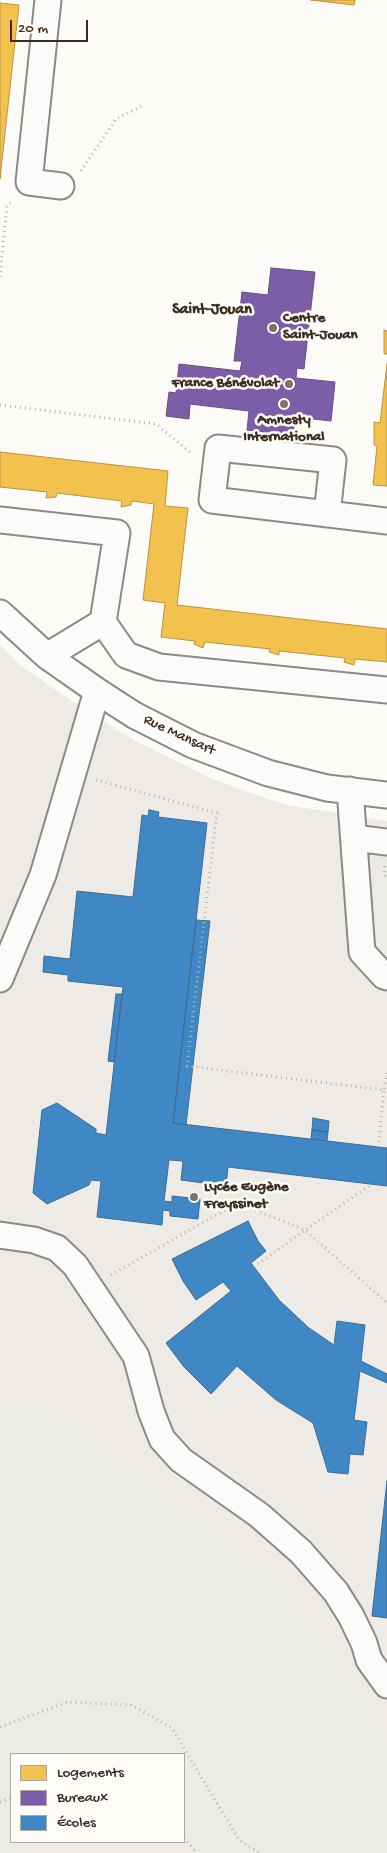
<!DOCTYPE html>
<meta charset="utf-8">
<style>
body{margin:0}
#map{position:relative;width:387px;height:1853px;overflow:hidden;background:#fcfbf8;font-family:"Gochi Hand",sans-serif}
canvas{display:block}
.legend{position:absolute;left:10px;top:1753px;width:175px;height:90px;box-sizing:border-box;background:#fdfcf7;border:1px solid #afa8a0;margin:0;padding:6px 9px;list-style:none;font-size:15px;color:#3b2a1e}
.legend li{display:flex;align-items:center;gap:10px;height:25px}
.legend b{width:25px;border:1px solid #afa8a0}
.scale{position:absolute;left:10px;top:20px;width:78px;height:22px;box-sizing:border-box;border:2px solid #3b2a1e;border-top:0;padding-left:6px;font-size:15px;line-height:18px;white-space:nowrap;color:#3b2a1e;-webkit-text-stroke:4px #fdfcf7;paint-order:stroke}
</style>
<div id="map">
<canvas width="387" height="1853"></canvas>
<ul class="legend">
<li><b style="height:14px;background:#f2c14e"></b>Logements</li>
<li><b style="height:14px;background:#7b5ea7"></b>Bureaux</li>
<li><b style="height:14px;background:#3f88c5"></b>Écoles</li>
</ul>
<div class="scale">20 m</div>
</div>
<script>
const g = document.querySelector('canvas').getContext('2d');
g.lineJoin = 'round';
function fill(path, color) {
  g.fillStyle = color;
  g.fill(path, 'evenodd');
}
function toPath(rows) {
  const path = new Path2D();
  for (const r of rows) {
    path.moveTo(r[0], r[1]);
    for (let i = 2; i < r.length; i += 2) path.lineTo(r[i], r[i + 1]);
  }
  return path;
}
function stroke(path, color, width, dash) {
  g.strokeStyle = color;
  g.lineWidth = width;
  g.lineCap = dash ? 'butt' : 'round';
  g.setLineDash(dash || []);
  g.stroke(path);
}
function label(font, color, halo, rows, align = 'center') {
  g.font = font + ' "Gochi Hand",sans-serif';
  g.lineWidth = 5;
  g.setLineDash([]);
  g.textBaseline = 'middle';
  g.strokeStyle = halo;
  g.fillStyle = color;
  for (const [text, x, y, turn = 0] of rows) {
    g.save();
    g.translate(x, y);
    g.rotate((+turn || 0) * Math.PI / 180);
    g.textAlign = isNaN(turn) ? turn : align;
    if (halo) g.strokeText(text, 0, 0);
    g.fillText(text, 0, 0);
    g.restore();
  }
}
const built = toPath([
 [0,645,21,666,91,714,136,741,208,777,247,792,286,805,387,821,387,1772,0,1627]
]);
const green = toPath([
 [379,863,387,864,387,954,380,950],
 [0,1398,61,1425,270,1579,352,1685,387,1748,387,1853,0,1853],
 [184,1754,184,1842,11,1842,11,1754]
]);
const homes = toPath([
 [311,0,355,0,354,5,311,0],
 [0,3,19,5,0,179,0,3],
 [384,330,387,331,387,354,384,354,384,330],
 [387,364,387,486,373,485,377,446,374,445,374,422,380,423,387,364],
 [0,452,168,471,165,506,188,508,177,605,387,629,387,662,355,659,354,665,344,662,345,658,279,651,279,655,269,652,270,649,205,642,203,648,194,644,195,641,161,637,165,603,143,600,154,504,132,501,131,505,121,507,122,501,57,493,56,497,46,498,47,492,0,487,0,452]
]);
const offices = toPath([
 [271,268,315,272,304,369,297,368,296,378,335,382,331,421,295,417,293,436,247,430,249,411,190,404,189,419,166,416,169,392,176,393,179,364,240,371,242,361,234,361,242,292,268,295,271,268]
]);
const schools = toPath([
 [149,810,159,812,158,817,207,823,173,1123,387,1148,387,1186,228,1167,226,1186,181,1180,183,1161,169,1160,164,1201,172,1202,172,1196,200,1199,198,1219,170,1216,170,1211,163,1210,162,1225,97,1217,101,1181,91,1180,89,1185,47,1204,33,1193,42,1110,57,1103,96,1129,96,1133,106,1135,123,987,68,981,68,975,43,972,44,956,70,959,77,891,133,897,142,815,148,816,149,810],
 [196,920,210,921,186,1125,173,1123,196,920],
 [116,994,122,994,114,1062,108,1061,116,994],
 [313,1118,329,1121,328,1132,312,1130,313,1118],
 [312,1130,328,1132,327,1141,311,1139,312,1130],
 [248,1221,258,1241,266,1251,251,1263,279,1300,309,1328,334,1345,337,1321,365,1325,361,1361,387,1374,387,1383,360,1371,354,1420,367,1422,363,1455,350,1454,348,1474,328,1472,313,1423,276,1400,237,1366,211,1394,184,1367,166,1343,231,1291,223,1282,196,1300,183,1281,172,1259,248,1221],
 [387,1481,387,1618,372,1616,387,1481]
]);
const path = toPath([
 [81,171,116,119,144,105],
 [0,277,7,206,13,200],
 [0,405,156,424,191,453],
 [96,780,217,813,187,1066,384,1090,387,1070],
 [385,866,384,875,387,879],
 [378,1147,384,1090],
 [254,1267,305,1230,387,1303],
 [111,1275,237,1203,305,1230,372,1184],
 [0,1727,68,1702,131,1705,172,1728,239,1840,260,1853],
 [0,1802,11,1798],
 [184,1838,197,1853]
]);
const minor = toPath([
 [48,0,29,182,61,186],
 [327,514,333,460,218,448,212,500,387,521],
 [0,520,117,533,103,622,126,655,159,667,387,690],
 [0,613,47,656,97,691,134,715,193,745,268,773,327,788,387,795],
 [47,656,103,622],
 [350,790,362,952,384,976,387,977],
 [354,838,387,842],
 [0,979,43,875,97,691],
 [0,1235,34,1240,57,1248,75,1265,136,1356,151,1411,162,1439,181,1460,259,1515,301,1552,336,1592,351,1616,364,1643,369,1660,387,1685]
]);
const markers = [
 [273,328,5,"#7f736a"],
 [289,384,5,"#7f736a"],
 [284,404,5,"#7f736a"],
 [194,1197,5,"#7f736a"]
];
const poiNames = [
 ["Centre",283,319],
 ["Saint-Jouan",283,336],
 ["France Bénévolat",279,384,"right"],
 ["Amnesty",284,421,"center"],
 ["International",284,438,"center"],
 ["Lycée Eugène",204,1188],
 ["Freyssinet",204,1205]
];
const streetNames = [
 ["Rue Mansart",179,736,25]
];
const neighbourhoodNames = [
 ["Saint-Jouan",212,311]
];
fill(built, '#eeebe7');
fill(green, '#edebe6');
fill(homes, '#f2c14e');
stroke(homes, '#bb9440', 1);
fill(offices, '#7b5ea7');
stroke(offices, '#684e7e', 1);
fill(schools, '#3f88c5');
stroke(schools, '#3e6c93', 1);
stroke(minor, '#8d8985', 29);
stroke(path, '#b6b4b1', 3, [1, 4]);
stroke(minor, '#fbfbf9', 25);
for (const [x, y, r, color] of markers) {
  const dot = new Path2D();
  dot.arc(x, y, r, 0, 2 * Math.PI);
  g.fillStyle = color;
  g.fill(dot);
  stroke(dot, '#fdfcf7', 2);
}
label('bold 15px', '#3b2a1e', '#fdfcf7', poiNames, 'left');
label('15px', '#3b2a1e', '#fdfcf7', streetNames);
label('bold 16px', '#3b2a1e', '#fdfcf7', neighbourhoodNames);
</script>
